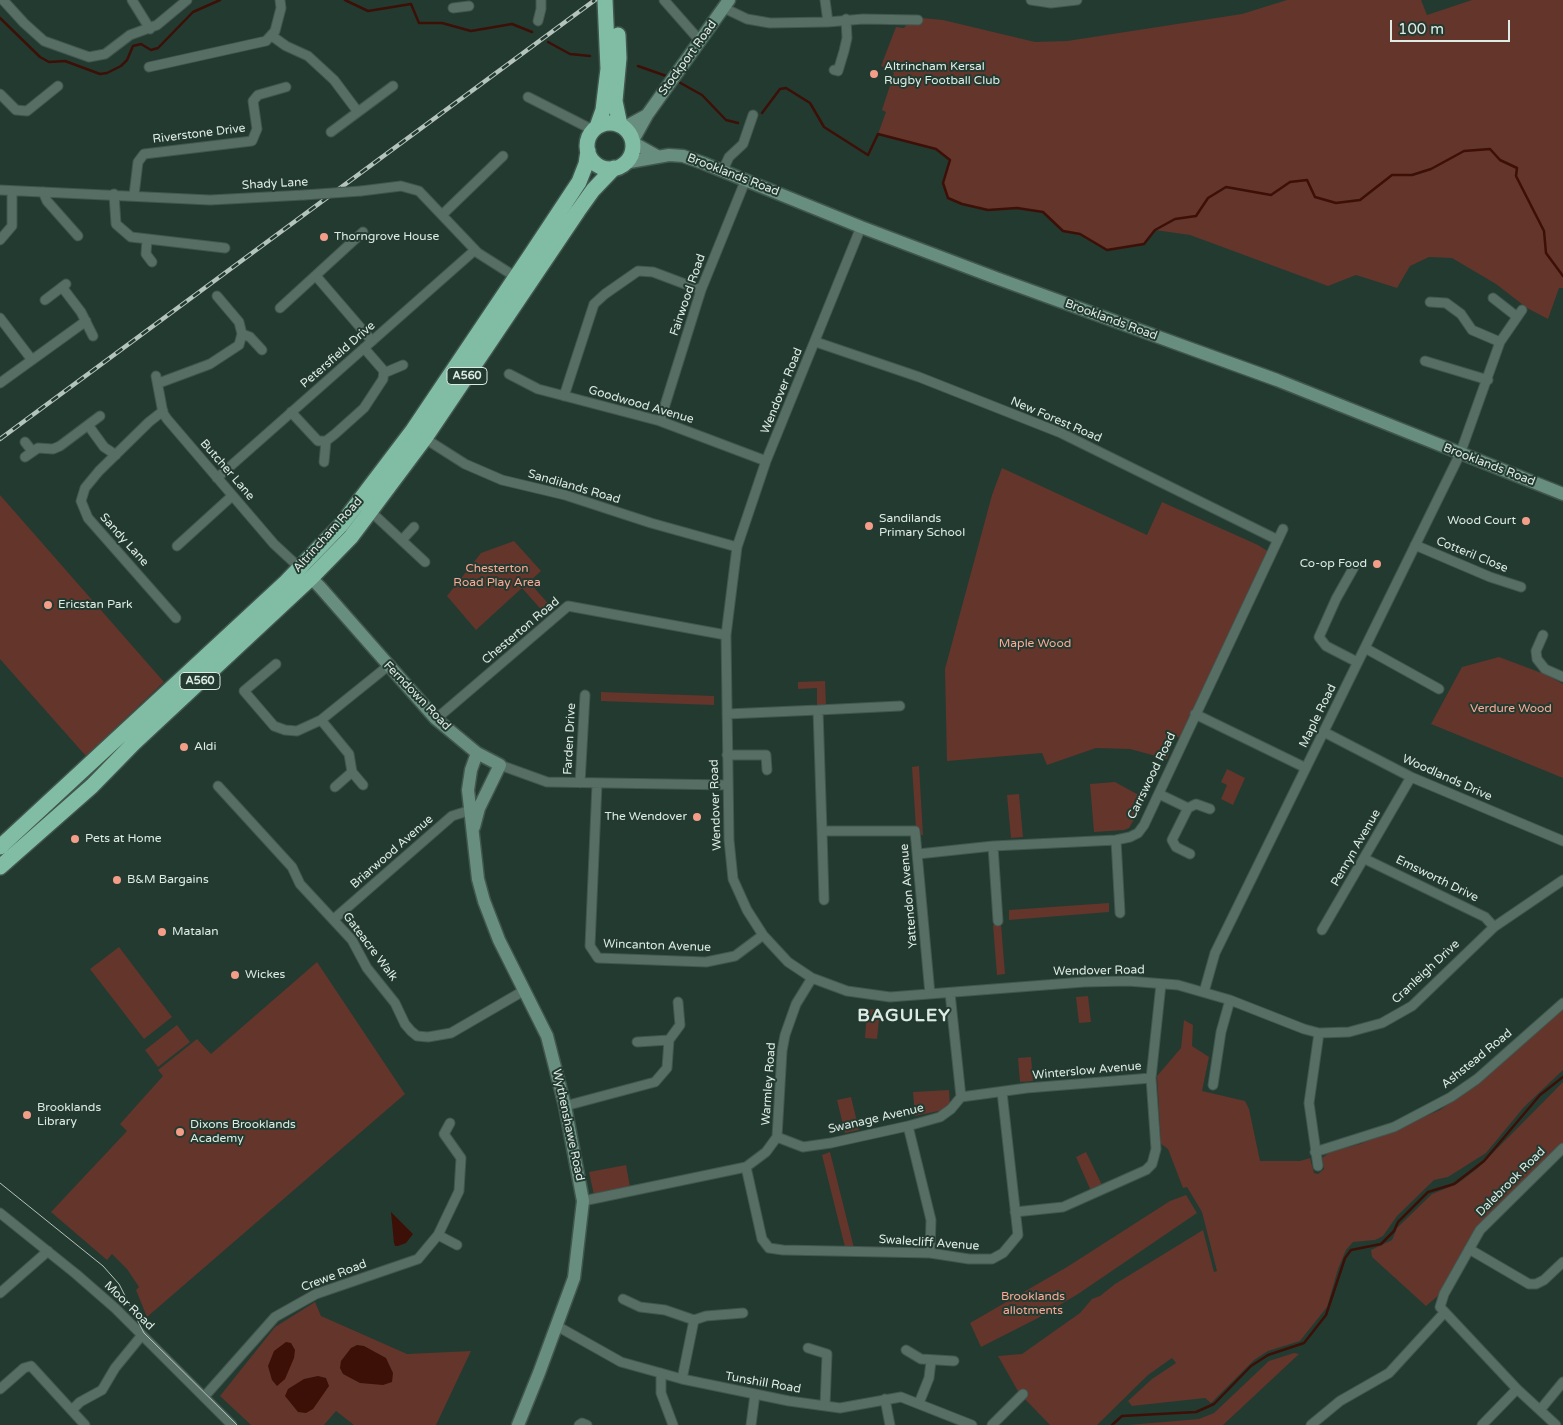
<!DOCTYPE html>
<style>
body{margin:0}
#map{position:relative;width:1563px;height:1425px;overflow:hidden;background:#233a31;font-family:"Varela Round",sans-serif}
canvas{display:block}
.scale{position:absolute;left:1390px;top:20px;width:120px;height:22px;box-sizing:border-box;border:2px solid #deebe5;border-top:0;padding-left:6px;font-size:15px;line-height:18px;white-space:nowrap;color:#deebe5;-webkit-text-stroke:4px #233a31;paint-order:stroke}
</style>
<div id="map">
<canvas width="1563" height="1425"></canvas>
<div class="scale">100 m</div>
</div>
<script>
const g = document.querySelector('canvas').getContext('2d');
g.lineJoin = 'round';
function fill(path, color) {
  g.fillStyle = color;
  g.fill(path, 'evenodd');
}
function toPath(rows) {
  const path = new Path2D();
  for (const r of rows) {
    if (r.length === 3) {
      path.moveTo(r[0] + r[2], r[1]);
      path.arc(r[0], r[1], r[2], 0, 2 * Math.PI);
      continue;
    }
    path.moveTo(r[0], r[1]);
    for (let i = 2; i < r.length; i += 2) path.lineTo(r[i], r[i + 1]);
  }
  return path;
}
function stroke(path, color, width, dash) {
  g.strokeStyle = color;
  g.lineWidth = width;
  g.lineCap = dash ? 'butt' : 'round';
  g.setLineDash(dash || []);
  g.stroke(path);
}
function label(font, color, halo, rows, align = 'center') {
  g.font = font + ' "Varela Round",sans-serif';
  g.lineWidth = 4;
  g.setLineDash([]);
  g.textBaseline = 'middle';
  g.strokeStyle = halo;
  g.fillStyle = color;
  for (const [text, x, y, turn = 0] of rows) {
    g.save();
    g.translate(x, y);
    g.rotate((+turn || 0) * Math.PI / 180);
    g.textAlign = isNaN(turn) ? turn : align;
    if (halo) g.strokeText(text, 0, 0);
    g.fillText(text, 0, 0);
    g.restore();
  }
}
const green = toPath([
 [1287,0,1421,0,1427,15,1472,0,1563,0,1563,288,1559,288,1548,319,1527,308,1496,284,1452,258,1429,257,1410,266,1397,288,1356,275,1328,286,1190,235,1155,230,1144,244,1107,250,1080,234,1063,231,1043,212,1017,208,988,210,962,204,948,198,943,183,950,160,936,149,878,134,886,112,882,110,894,73,881,66,896,27,904,28,912,17,943,20,1035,42,1067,41,1242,14],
 [1002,468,1147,535,1162,502,1258,545,1269,552,1180,738,1175,736,1167,759,1130,749,1096,748,1047,765,1042,753,947,761,945,669,992,495],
 [0,495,164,682,87,755,85,755,0,659],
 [514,541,541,571,529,582,553,609,546,615,522,588,476,630,447,596,481,553],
 [1499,657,1547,675,1563,684,1563,778,1431,724,1462,667],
 [825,681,826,706,817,706,817,688,798,689,798,682],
 [601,692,714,696,714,705,601,701],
 [919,766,923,835,921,835,920,828,916,828,912,767],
 [1227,769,1245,778,1233,805,1221,799,1227,785,1221,782],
 [1115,782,1146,799,1129,828,1124,830,1094,832,1090,784],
 [1019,794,1023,837,1011,838,1007,795],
 [1109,903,1109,912,1009,920,1009,910],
 [1001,924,1005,974,997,975,993,925],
 [119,947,172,1017,144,1039,90,969],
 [317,962,405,1094,147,1317,136,1290,139,1287,127,1269,112,1254,107,1260,51,1212,127,1131,120,1124,163,1076,158,1070,197,1039,211,1054],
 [1088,996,1091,1022,1079,1023,1076,997],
 [1563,1007,1563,1070,1524,1107,1486,1153,1448,1177,1434,1180,1397,1216,1383,1236,1375,1240,1353,1242,1346,1250,1338,1269,1327,1307,1300,1341,1268,1351,1254,1360,1211,1403,1205,1398,1132,1406,1128,1401,1152,1379,1176,1363,1172,1358,1148,1375,1097,1425,1050,1425,1019,1393,998,1356,1022,1354,1080,1313,1092,1299,1100,1296,1115,1284,1203,1230,1214,1272,1217,1271,1202,1212,1187,1187,1183,1188,1168,1149,1161,1144,1157,1076,1181,1048,1184,1020,1193,1025,1192,1046,1209,1057,1202,1091,1245,1101,1249,1109,1260,1161,1300,1161,1310,1158,1314,1173,1318,1174,1324,1169,1322,1158,1330,1152,1360,1144,1440,1110,1479,1081],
 [867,1009,880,1010,877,1039,865,1038],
 [177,1025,190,1042,158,1067,145,1050],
 [1031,1057,1033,1081,1020,1082,1018,1058],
 [1563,1082,1563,1144,1488,1216,1440,1294,1426,1306,1372,1257,1371,1250,1392,1240,1397,1228,1432,1194,1457,1184,1478,1168],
 [949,1090,950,1106,948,1109,915,1116,913,1092],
 [851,1097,859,1130,845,1133,837,1100],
 [830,1152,854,1248,845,1247,822,1155],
 [1086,1152,1102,1185,1091,1191,1076,1157],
 [626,1165,630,1187,594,1195,589,1172],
 [1186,1195,1197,1213,1078,1294,1038,1318,981,1347,970,1323,1067,1267,1170,1201],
 [315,1302,321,1316,407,1354,471,1351,436,1425,354,1425,336,1411,324,1425,251,1425,220,1396,275,1327],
 [1294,1353,1299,1354,1223,1425,1128,1425,1199,1419,1214,1413,1269,1361]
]);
const water = toPath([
 [391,1212,413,1234,406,1243,398,1246,395,1246,394,1243],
 [286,1342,291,1343,295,1350,294,1358,285,1379,277,1386,272,1380,268,1366,274,1351],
 [357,1345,364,1346,386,1358,393,1373,392,1382,383,1385,360,1383,343,1374,340,1368,341,1361,351,1348],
 [318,1376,326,1378,329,1386,313,1409,306,1413,298,1412,285,1396,288,1389,304,1379]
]);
const stream = toPath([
 [345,0,368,11,411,4,419,23,442,23,471,31,512,24,532,32],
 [0,18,40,57,49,62,65,61,100,74,107,73,121,66,127,60,133,46,141,44,151,50,158,48,193,12,220,0],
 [548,42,570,54,590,56],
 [638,66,669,77],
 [677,81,702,95,726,120,738,123],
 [762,113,780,89,786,88,810,103,824,127,868,155,878,134,936,149,950,160,943,183,948,198,962,204,988,210,1017,208,1043,212,1063,231,1080,234,1107,250,1144,244,1155,230,1175,219,1196,216,1208,198,1226,187,1271,195,1290,182,1307,180,1315,197,1336,203,1360,200,1392,175,1412,175,1431,169,1464,151,1490,149,1500,160,1517,168,1516,176,1544,231,1546,253,1563,276],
 [1112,1425,1122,1416,1196,1412,1214,1404,1251,1366,1268,1355,1304,1343,1326,1315,1345,1258,1351,1250,1381,1244,1394,1231,1398,1222,1428,1192,1454,1184,1484,1161,1540,1095,1563,1077]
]);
const street = toPath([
 [3,0,24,23,44,41,89,57,105,54,130,35,157,25,187,0],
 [132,0,150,29],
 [664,0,701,42],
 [825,0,828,22],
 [1031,0,1051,3,1077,0],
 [453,8,469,6],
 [724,8,747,19,770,23,828,22,863,19,918,20],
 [538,21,541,9,541,0],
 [272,36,286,46,308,56,334,80,358,112],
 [149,67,266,41,275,31,281,8,280,0],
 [834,70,838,71,844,51,847,38,846,19],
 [0,94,16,110,27,111,58,86],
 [528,97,593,130],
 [331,132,393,86],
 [723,170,729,157,743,144,753,115],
 [0,190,210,200,304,195],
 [361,191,401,186,419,191,478,253,519,279],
 [43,192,47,201,78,236],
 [114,194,116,224,131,237,225,248],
 [134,195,138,162,144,154,252,141,257,129,253,101,258,95,286,87],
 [443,214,503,156],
 [861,227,766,461,737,547,726,635,729,840,733,879,747,910,763,935,788,962,812,978,847,991,890,997,1084,982,1128,981,1178,985,1230,1000,1304,1029,1319,1033,1349,1032,1382,1023,1412,1006,1494,927,1563,880],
 [147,239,146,254,152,262],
 [0,240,12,226,12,191],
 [316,276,372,341],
 [62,287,81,312,93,336],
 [1493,298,1516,316],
 [45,300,66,284],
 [1430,302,1446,303,1461,314,1472,330,1500,342],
 [280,308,363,232],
 [0,318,32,360],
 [242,334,250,337,262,350],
 [816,342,919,377,1061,433,1278,540],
 [1425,361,1488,380],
 [384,373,403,365],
 [509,374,538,389,660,421,766,461],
 [156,376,163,413,167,419,274,544,301,569],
 [0,383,86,321],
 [159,383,210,364,239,345,242,334,239,322,217,296],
 [564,396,594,304,605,294,638,271,653,272,701,290],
 [163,411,149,422,99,471,85,488,81,501,88,518,176,618],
 [291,412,318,441,326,441,335,434,364,408,383,379,384,371,364,348],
 [660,421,701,290,746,179],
 [88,425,104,447,116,455],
 [421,436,465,464,502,480,565,495,651,523,737,547],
 [25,442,32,451],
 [25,457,38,448,53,449,60,446,100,416],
 [324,462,326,441],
 [217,478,475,250],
 [368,509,425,562],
 [402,540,414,527],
 [1415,545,1490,577,1521,587],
 [177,546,232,496],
 [1354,567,1336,599,1319,637,1326,646,1357,662],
 [1543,635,1536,651,1537,659,1545,669,1563,677],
 [1365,648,1439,689],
 [276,664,244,691,274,726,285,730,297,731,321,720,388,666],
 [818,710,900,706],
 [727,714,818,710,822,831,915,831,930,994],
 [1195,714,1306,768],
 [436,719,568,606,726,635],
 [321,720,349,754,352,772,363,785],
 [1324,732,1411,777,1563,841],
 [727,755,766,755,767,770],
 [500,765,547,782,727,785],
 [580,783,585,695],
 [597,784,590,946,598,958,706,962,735,956,763,935],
 [218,786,292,867,300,884,352,940,367,968,395,1003,405,1024,411,1031,417,1036,428,1037,451,1033,525,990],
 [335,787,352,772],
 [1159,794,1188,808,1196,804,1210,809],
 [1188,808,1172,840,1176,847,1190,854],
 [822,831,824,900],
 [1116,840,1120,913],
 [993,846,998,921],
 [918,854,993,846,1116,840,1130,837,1138,833,1144,825,1283,529],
 [1365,859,1485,917,1494,927],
 [334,919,452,816,474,809],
 [1322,930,1411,777],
 [1204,992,1215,953,1460,454,1500,342,1522,310],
 [637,1042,669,1040,680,1025,678,1002],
 [1213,1085,1221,1032,1230,1000],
 [961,1097,1027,1088,1151,1078],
 [565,1106,655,1082,667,1068,669,1040],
 [908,1126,931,1220,930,1253],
 [777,1137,803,1147,831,1143,908,1126,940,1117,951,1109,961,1097,950,993],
 [1315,1152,1394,1127,1451,1097,1477,1079,1563,1003],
 [1318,1166,1309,1103,1319,1033],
 [746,1167,762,1239,769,1248,783,1250,930,1253,969,1259,992,1259,1003,1253,1018,1235,1002,1092],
 [583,1201,746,1167,766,1152,777,1137,782,1051,785,1035,796,1004,812,978],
 [1015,1212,1063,1207,1146,1170,1152,1164,1156,1149,1151,1078,1161,984],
 [0,1213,76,1274,115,1308,232,1425],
 [438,1235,457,1245],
 [1469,1249,1529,1284,1536,1284,1544,1280,1563,1262],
 [0,1293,48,1251],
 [623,1299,640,1307,665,1310,694,1320,706,1316,743,1313],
 [557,1326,621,1362,682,1379,789,1401,840,1408,901,1397,972,1425],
 [808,1348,827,1354,825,1406],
 [906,1350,921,1359,954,1361],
 [661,1373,661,1393,673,1425],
 [682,1379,694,1320],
 [0,1389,24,1368,31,1366,85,1425],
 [204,1397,275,1317,316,1294,418,1259,438,1235,459,1191,461,1158,444,1134,450,1123],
 [885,1399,890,1425],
 [919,1403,929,1378,931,1361],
 [72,1410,80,1402,102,1390,115,1368,142,1335],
 [1540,1410,1563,1382],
 [579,1425,582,1423,587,1425],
 [751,1425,755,1394],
 [992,1425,1023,1394],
 [1311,1425,1340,1401,1389,1373,1444,1313],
 [1482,1425,1517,1389],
 [1556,1425,1517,1389,1440,1307,1444,1294,1480,1230,1563,1148]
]);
const secondary = toPath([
 [623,128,647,115],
 [657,156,632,142,647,115,729,0],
 [624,163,669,155,683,156,703,163,861,227,996,278,1277,380,1563,494],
 [304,576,311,578,320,587,436,719,477,753,500,765,479,808,474,827],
 [477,753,471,770,468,790,478,879,484,901,499,940,547,1036,565,1106,583,1201,574,1278,539,1373,518,1425]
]);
const highway = toPath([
 [618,35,619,58,615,101,620,125],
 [610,146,23],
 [597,127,603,110,608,69,605,0],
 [0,847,286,582,341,525,413,430,530,256,579,182,586,164,588,151],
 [0,867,92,786,134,743,311,578,351,537,425,438,578,211,593,190,614,168]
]);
const tram = toPath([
 [0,1183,103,1266,119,1284,144,1333,237,1425]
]);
const rail = toPath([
 [0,439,595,0]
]);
const streetBridge = toPath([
 [304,195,361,191]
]);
const markers = [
 [874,74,5,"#f49e8a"],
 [324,237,5,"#f49e8a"],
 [1526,521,5,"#f49e8a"],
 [869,526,5,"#f49e8a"],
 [1377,564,5,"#f49e8a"],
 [48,605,5,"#f49e8a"],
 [184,747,5,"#f49e8a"],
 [697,817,5,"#f49e8a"],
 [75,839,5,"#f49e8a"],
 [117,880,5,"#f49e8a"],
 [162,932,5,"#f49e8a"],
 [235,975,5,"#f49e8a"],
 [27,1115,5,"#f49e8a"],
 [180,1132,5,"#f49e8a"]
];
const shields = [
 [467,376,40],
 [200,681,40]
];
const shieldNames = [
 ["A560",467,376],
 ["A560",200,681]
];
const streetNames = [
 ["Stockport Road",688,58,-54],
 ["Riverstone Drive",199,134,-7],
 ["Brooklands Road",733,175,21],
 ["Shady Lane",275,184,-3],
 ["Fairwood Road",688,295,-71],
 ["Brooklands Road",1111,320,20],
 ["Petersfield Drive",338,355,-41],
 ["Wendover Road",782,391,-68],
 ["Goodwood Avenue",641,405,16],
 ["New Forest Road",1056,420,23],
 ["Brooklands Road",1489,465,21],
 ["Butcher Lane",227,470,49],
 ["Sandilands Road",574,487,16],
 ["Altrincham Road",328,535,-48],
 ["Sandy Lane",124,540,48],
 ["Cotteril Close",1472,555,22],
 ["Chesterton Road",521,631,-40],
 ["Ferndown Road",417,696,46],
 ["Maple Road",1318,716,-64],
 ["Farden Drive",570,739,-87],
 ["Carrswood Road",1152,776,-64],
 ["Woodlands Drive",1447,778,24],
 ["Wendover Road",716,805,-92],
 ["Penryn Avenue",1356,848,-60],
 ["Briarwood Avenue",392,852,-41],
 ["Emsworth Drive",1437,879,26],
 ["Yattendon Avenue",909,896,-95],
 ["Wincanton Avenue",657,946,2],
 ["Gateacre Walk",370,947,53],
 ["Wendover Road",1099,971,-1],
 ["Cranleigh Drive",1426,972,-43],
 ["Ashstead Road",1477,1059,-39],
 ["Winterslow Avenue",1087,1071,-5],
 ["Warmley Road",769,1084,-86],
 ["Swanage Avenue",876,1119,-13],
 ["Wythenshawe Road",568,1125,78],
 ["Dalebrook Road",1511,1182,-45],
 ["Swalecliff Avenue",929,1243,4],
 ["Crewe Road",334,1276,-21],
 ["Moor Road",129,1306,44],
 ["Tunshill Road",763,1383,10]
];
const poiNames = [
 ["Altrincham Kersal",884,67],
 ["Rugby Football Club",884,81],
 ["Thorngrove House",334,237],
 ["Sandilands",879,519],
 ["Primary School",879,533],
 ["Wood Court",1516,521,"right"],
 ["Co-op Food",1367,564,"right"],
 ["Ericstan Park",58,605],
 ["Aldi",194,747],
 ["The Wendover",687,817,"right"],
 ["Pets at Home",85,839],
 ["B&M Bargains",127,880],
 ["Matalan",172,932],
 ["Wickes",245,975],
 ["Brooklands",37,1108],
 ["Library",37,1122],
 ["Dixons Brooklands",190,1125],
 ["Academy",190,1139]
];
const parkNames = [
 ["Chesterton",497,569],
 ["Road Play Area",497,583],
 ["Maple Wood",1035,644],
 ["Verdure Wood",1511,709],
 ["Brooklands",1033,1297],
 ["allotments",1033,1311]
];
const districtNames = [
 ["BAGULEY",904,1016]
];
fill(green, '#63352b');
fill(water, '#3c1007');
stroke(stream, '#3c1007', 2.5);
stroke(street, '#41564e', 11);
stroke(secondary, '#41564e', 15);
stroke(highway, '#41564e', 18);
stroke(street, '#576e64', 9);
stroke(secondary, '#688e7f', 12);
stroke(highway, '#81bda5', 15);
stroke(tram, '#b4c3bc', 1);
stroke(rail, '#b4c3bc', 4.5);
stroke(rail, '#233a31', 2.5, [8]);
stroke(streetBridge, '#41564e', 11, []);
stroke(streetBridge, '#576e64', 9);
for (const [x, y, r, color] of markers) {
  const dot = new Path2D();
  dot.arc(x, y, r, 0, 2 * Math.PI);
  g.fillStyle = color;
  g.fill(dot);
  stroke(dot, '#233a31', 2);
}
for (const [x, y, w] of shields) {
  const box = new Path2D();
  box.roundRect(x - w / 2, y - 8.5, w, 17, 4);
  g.fillStyle = '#233a31';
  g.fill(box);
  stroke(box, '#deebe5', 1);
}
label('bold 11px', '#deebe5', null, shieldNames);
label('12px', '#deebe5', '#233a31', streetNames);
label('12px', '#deebe5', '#233a31', poiNames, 'left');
label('12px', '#fca996', '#233a31', parkNames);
g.letterSpacing = '1px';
label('bold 18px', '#deebe5', '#233a31', districtNames);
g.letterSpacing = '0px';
</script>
